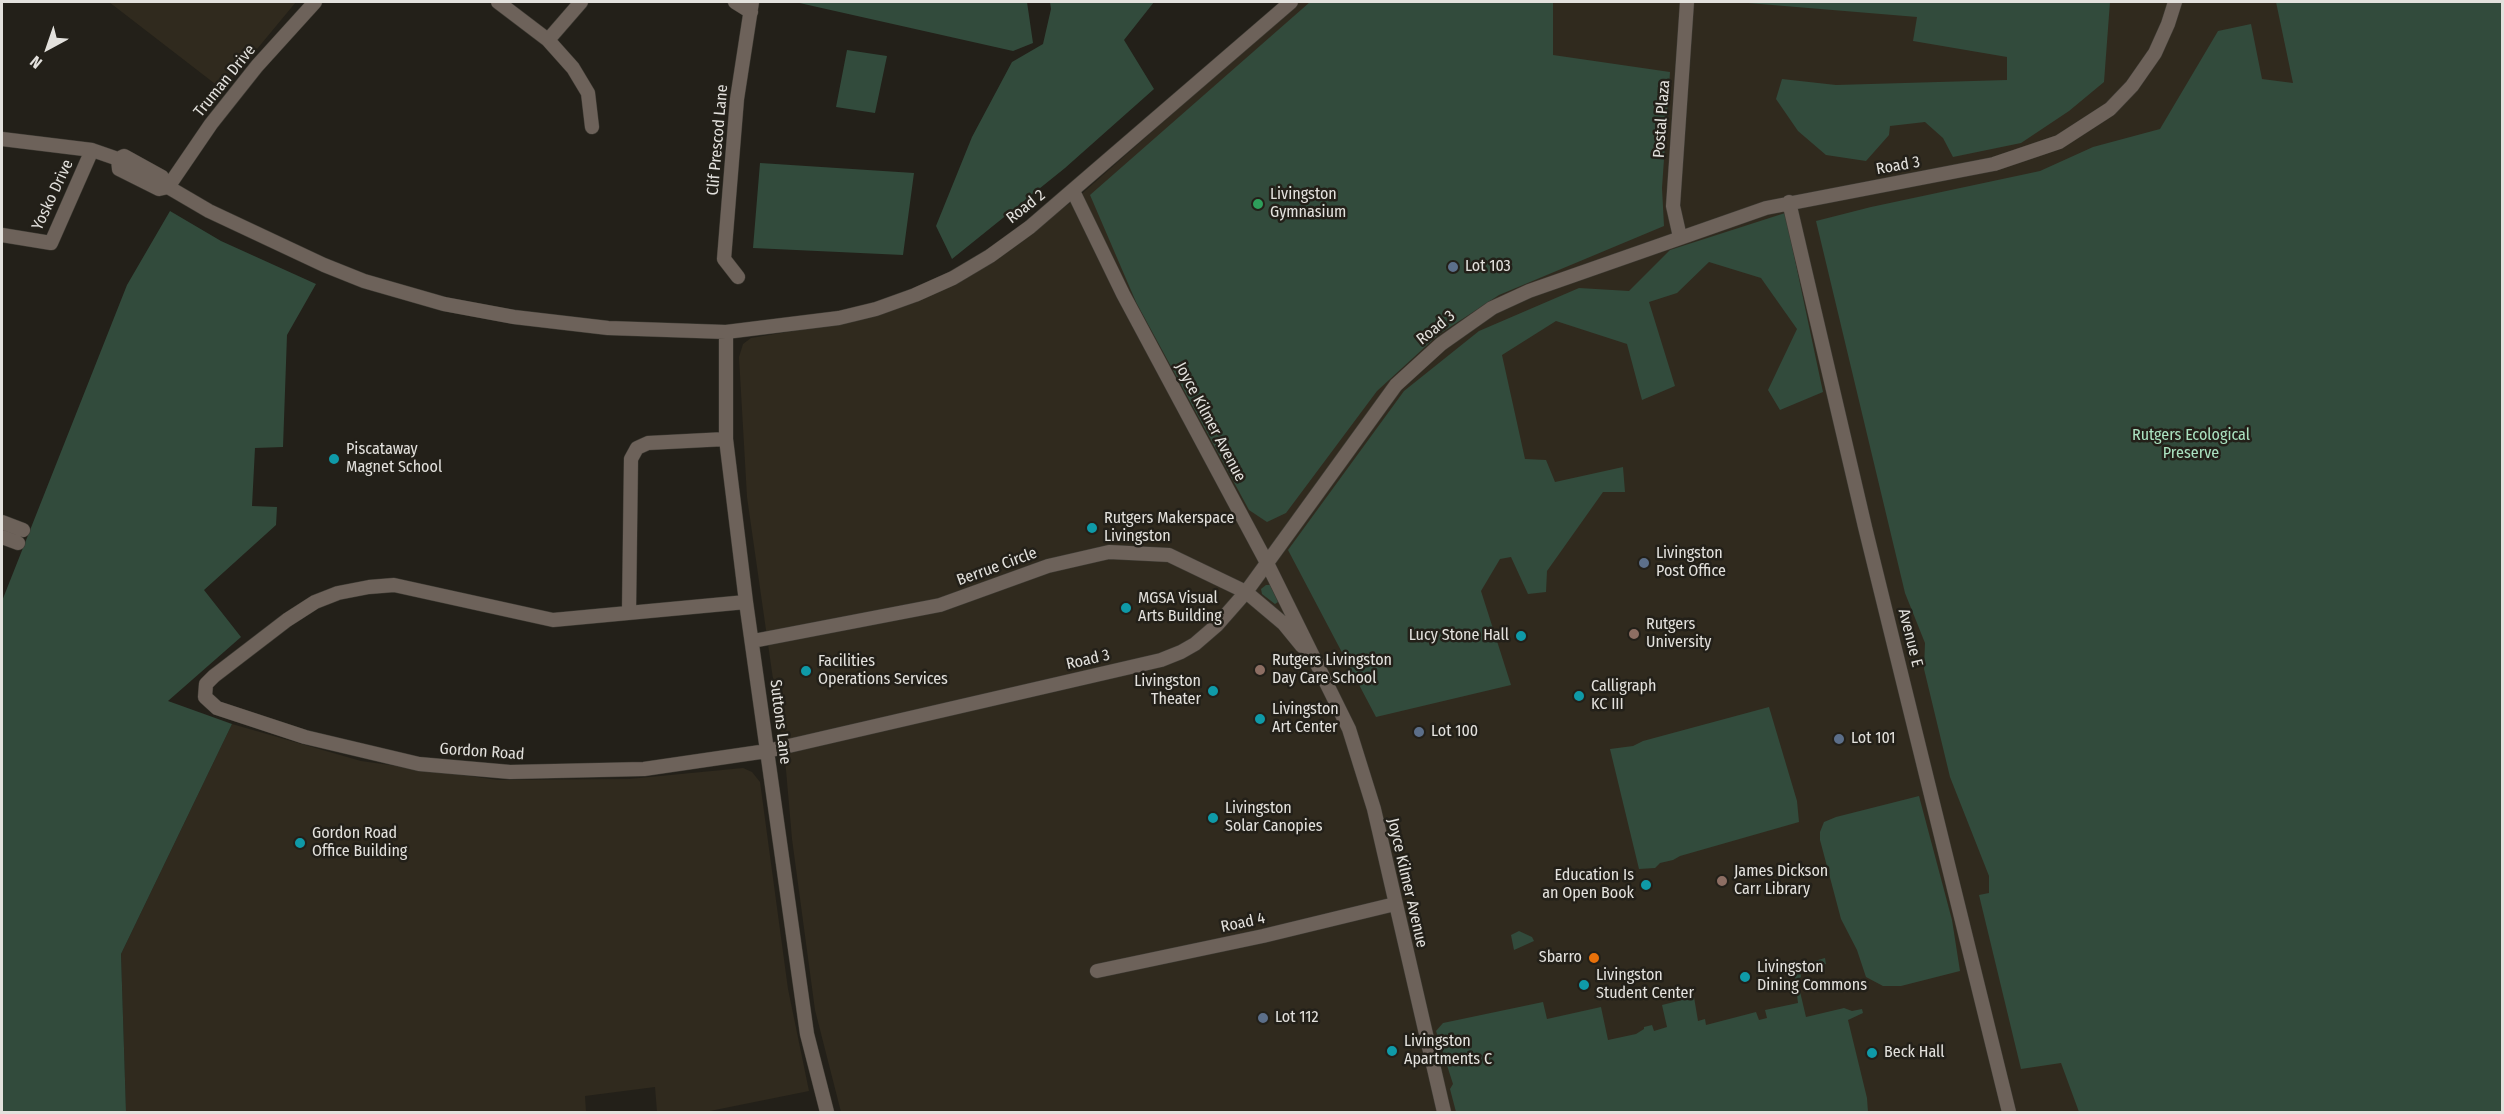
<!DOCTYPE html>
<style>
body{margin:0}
#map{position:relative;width:2504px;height:1114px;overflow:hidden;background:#232019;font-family:"Fira Sans Condensed",sans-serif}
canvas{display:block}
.frame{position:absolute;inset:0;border:3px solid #e3e1dd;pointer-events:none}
.north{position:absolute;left:18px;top:18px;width:60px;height:60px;-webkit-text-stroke:4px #232019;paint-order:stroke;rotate:220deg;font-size:16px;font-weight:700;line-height:24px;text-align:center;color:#e3e1dd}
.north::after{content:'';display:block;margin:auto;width:21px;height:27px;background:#e3e1dd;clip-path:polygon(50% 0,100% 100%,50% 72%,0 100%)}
</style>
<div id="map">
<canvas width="2504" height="1114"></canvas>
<div class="frame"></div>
<div class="north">N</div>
</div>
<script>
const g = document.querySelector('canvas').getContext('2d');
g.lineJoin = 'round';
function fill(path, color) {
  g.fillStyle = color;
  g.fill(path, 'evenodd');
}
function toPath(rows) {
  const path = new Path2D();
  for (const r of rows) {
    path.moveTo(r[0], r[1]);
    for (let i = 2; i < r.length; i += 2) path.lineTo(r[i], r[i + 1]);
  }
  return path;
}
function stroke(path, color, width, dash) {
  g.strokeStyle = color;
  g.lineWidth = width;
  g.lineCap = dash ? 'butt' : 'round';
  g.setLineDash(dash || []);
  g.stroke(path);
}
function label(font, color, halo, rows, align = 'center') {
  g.font = font + ' "Fira Sans Condensed",sans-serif';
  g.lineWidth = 5;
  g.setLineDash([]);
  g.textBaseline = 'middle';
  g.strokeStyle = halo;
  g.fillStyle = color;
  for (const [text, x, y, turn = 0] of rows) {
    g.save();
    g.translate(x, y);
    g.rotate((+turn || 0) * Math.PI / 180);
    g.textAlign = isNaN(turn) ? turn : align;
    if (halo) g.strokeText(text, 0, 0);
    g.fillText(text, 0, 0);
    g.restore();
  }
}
const built = toPath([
 [109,2,296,2,223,90],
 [1299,2,2502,2,2502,1112,841,1112,815,1010,792,839,786,770,747,497,739,357,743,344,751,338,840,323,990,261,1077,198],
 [232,724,361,761,498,780,629,779,743,768,752,772,760,782,788,989,809,1091,705,1112,657,1112,655,1087,585,1096,586,1112,126,1112,121,954]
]);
const green = toPath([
 [795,2,1027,2,1033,43,1013,51],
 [1050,2,1154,2,1124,40,1154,89,1065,168,952,259,936,226,972,137,1012,62,1043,44,1051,9],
 [1310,2,1553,2,1553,55,1670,72,1662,188,1664,226,1499,295,1438,335,1377,391,1286,513,1267,522,1249,510,1136,302,1090,195],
 [1736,2,2110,2,2104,82,2069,111,2021,143,1953,157,1943,138,1925,122,1890,126,1889,135,1866,161,1826,155,1798,131,1776,99,1782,79,1836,85,2007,80,2007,57,1913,41,1917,17],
 [2276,2,2502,2,2502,1112,2079,1112,2061,1063,2021,1069,1979,895,1989,893,1989,876,1950,777,1924,669,1925,643,1905,593,1816,221,1871,207,2040,171,2093,147,2160,129,2218,31,2251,24,2262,79,2293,83],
 [847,50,887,56,875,113,836,107],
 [760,163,914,173,903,255,753,248],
 [170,211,221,241,316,284,287,335,283,447,255,448,252,506,277,507,276,525,204,590,241,637,168,701,232,724,121,954,126,1112,2,1112,2,601,127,285],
 [1785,213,1823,392,1780,410,1768,390,1797,329,1761,278,1709,262,1677,293,1649,302,1675,386,1642,400,1627,344,1556,321,1502,355,1525,459,1546,460,1555,482,1623,467,1625,492,1603,492,1547,571,1546,592,1528,594,1511,557,1500,559,1481,591,1511,685,1376,717,1288,550,1404,391,1479,331,1579,288,1629,291,1670,250],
 [1266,585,1270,585,1278,602,1275,604,1262,594,1261,589],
 [1769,707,1797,801,1799,822,1680,856,1673,860,1660,863,1655,868,1639,869,1610,749,1633,746,1643,741],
 [1919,796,1952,920,1960,971,1901,986,1883,986,1866,977,1857,950,1841,919,1820,840,1820,832,1824,822,1836,817],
 [1519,931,1532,937,1534,941,1514,950,1511,935],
 [1825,958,1826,964,1800,971,1801,977,1797,979,1806,1017,1844,1008,1852,1011,1862,1009,1863,1013,1848,1020,1867,1098,1868,1112,1456,1112,1450,1089,1453,1084,1436,1031,1443,1023,1543,1002,1547,1019,1601,1007,1608,1040,1636,1034,1644,1029,1644,1027,1652,1025,1654,1031,1667,1027,1662,1005,1694,997,1698,1021,1705,1019,1706,1025,1756,1012,1759,1020,1767,1018,1765,1010,1798,1003,1794,972,1798,971,1797,966]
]);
const minor = toPath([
 [498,2,548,40,573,68,588,93,592,127],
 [735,2,751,12],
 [548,40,581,2],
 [2,139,92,150,118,159,124,156,162,177,168,187,209,211,324,265,364,281,444,304,514,317,608,328,726,332,839,318,876,309,915,295,953,278,990,256,1030,227,1291,2],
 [118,159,119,169,159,189,168,187],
 [168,187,211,124,257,66,315,2],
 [1073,191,1123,294,1267,563,1349,729,1374,809,1444,1112],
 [1789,202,1865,527,2009,1112],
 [2,235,51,243,92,150],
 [1680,237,1673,206,1687,2],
 [738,277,724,259,737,99,752,2],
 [726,332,726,439,746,602,807,1034,827,1112],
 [2,522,23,530],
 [2,537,18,543],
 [746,602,553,620,394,585,369,587,338,593,315,602,287,620,214,676,206,684,205,697,217,708,305,737,419,764,510,772,644,769,767,751,1161,660,1181,652,1195,644,1217,625,1246,592,1396,385,1441,344,1492,308,1529,291,1766,208,1994,164,2059,142,2110,109,2132,86,2155,53,2168,24,2175,2],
 [629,612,631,459,637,448,648,443,726,439],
 [753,641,940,605,1048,566,1109,552,1169,555,1246,592,1284,624,1302,646],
 [1097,971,1263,936,1395,904]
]);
const markers = [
 [1258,204,6,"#2e9e5b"],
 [1453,267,6,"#5c6f8a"],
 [334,459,6,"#0f9aa8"],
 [1092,528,6,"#0f9aa8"],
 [1644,563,6,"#5c6f8a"],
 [1126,608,6,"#0f9aa8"],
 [1634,634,6,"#8d6e63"],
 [1521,636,6,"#0f9aa8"],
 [1260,670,6,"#8d6e63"],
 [806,671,6,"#0f9aa8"],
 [1213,691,6,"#0f9aa8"],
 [1579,696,6,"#0f9aa8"],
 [1260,719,6,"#0f9aa8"],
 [1419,732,6,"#5c6f8a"],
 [1839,739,6,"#5c6f8a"],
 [1213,818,6,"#0f9aa8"],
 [300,843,6,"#0f9aa8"],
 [1722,881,6,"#8d6e63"],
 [1646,885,6,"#0f9aa8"],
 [1594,958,6,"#e8710a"],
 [1745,977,6,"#0f9aa8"],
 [1584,985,6,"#0f9aa8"],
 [1263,1018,6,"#5c6f8a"],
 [1392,1051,6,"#0f9aa8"],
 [1872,1053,6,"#0f9aa8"]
];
const streetNames = [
 ["Truman Drive",225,81,-51],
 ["Postal Plaza",1662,119,-86],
 ["Clif Prescod Lane",718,140,-85],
 ["Road 3",1898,166,-10],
 ["Yosko Drive",53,195,-65],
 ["Road 2",1026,207,-38],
 ["Road 3",1436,328,-39],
 ["Joyce Kilmer Avenue",1210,422,62],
 ["Berrue Circle",997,567,-20],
 ["Avenue E",1910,638,76],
 ["Road 3",1088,660,-13],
 ["Suttons Lane",780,722,83],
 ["Gordon Road",482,752,4],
 ["Joyce Kilmer Avenue",1407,883,77],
 ["Road 4",1243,923,-12]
];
const poiNames = [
 ["Livingston",1270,195],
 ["Gymnasium",1270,213],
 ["Lot 103",1465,267],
 ["Piscataway",346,450],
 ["Magnet School",346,468],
 ["Rutgers Makerspace",1104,519],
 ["Livingston",1104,537],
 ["Livingston",1656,554],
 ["Post Office",1656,572],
 ["MGSA Visual",1138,599],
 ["Arts Building",1138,617],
 ["Rutgers",1646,625],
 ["University",1646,643],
 ["Lucy Stone Hall",1509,636,"right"],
 ["Rutgers Livingston",1272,661],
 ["Day Care School",1272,679],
 ["Facilities",818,662],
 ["Operations Services",818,680],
 ["Livingston",1201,682,"right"],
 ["Theater",1201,700,"right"],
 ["Calligraph",1591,687],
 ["KC III",1591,705],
 ["Livingston",1272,710],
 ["Art Center",1272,728],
 ["Lot 100",1431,732],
 ["Lot 101",1851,739],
 ["Livingston",1225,809],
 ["Solar Canopies",1225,827],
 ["Gordon Road",312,834],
 ["Office Building",312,852],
 ["James Dickson",1734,872],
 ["Carr Library",1734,890],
 ["Education Is",1634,876,"right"],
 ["an Open Book",1634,894,"right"],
 ["Sbarro",1582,958,"right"],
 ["Livingston",1757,968],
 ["Dining Commons",1757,986],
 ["Livingston",1596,976],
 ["Student Center",1596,994],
 ["Lot 112",1275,1018],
 ["Livingston",1404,1042],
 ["Apartments C",1404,1060],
 ["Beck Hall",1884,1053]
];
const parkNames = [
 ["Rutgers Ecological",2191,436],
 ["Preserve",2191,454]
];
fill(built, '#302a1e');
fill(green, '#324b3c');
stroke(minor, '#3e3b34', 15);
stroke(minor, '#6d625a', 14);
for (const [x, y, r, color] of markers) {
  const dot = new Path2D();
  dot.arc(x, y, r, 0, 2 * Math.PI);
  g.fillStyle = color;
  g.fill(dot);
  stroke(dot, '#232019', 2);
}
label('16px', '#e3e1dd', '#232019', streetNames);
label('16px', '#e3e1dd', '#232019', poiNames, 'left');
label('16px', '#abe2c0', '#232019', parkNames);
</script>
